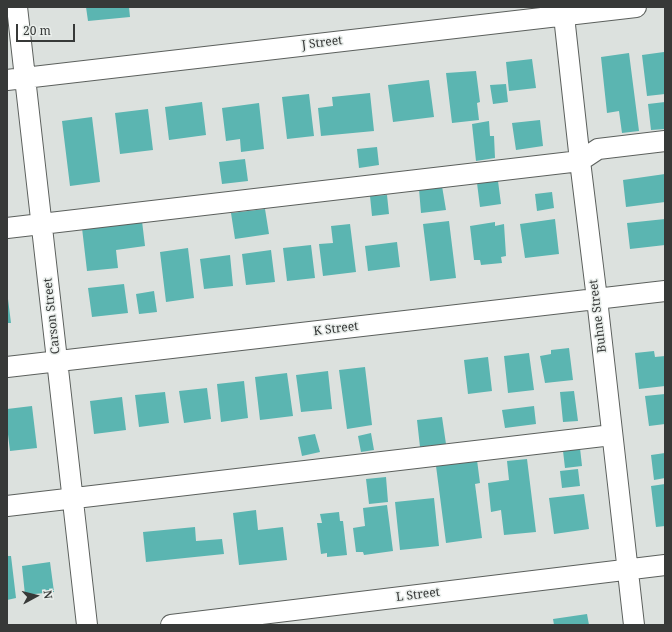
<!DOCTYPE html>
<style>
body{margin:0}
#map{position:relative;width:672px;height:632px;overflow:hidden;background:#dce1de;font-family:"Noto Serif",serif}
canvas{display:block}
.frame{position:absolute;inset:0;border:8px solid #373938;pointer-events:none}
.north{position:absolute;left:16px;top:576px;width:40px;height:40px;-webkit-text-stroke:3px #e9eeeb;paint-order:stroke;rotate:83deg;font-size:11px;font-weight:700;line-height:16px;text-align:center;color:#373938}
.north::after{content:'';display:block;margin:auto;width:14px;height:18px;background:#373938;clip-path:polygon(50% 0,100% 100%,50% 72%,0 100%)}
.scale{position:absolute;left:16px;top:24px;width:59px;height:18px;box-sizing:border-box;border:2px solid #373938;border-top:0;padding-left:5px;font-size:12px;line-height:14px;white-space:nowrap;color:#373938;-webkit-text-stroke:3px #e9eeeb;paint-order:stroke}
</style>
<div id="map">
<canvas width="672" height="632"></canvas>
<div class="frame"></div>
<div class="north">N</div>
<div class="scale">20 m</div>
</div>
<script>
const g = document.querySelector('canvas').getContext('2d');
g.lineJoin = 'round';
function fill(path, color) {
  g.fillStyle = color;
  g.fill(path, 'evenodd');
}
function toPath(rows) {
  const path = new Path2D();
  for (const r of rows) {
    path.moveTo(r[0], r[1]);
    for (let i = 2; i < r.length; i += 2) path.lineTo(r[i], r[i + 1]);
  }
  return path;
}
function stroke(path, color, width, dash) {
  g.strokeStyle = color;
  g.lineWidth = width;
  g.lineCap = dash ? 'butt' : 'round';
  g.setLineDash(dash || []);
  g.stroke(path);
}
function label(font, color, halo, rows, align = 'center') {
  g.font = font + ' "Noto Serif",serif';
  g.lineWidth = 3;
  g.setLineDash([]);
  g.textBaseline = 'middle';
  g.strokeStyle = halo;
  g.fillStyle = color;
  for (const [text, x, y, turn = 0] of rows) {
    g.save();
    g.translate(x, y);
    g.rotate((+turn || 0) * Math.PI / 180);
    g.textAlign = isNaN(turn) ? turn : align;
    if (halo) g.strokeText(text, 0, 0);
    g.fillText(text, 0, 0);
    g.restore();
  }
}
const building = toPath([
 [86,7,129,7,130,17,88,21],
 [664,52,665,94,647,96,642,55],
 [629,53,639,131,622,133,619,111,607,113,601,57],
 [532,59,536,88,509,91,506,62],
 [476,71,480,102,477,103,479,120,452,123,446,73],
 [429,80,434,117,393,122,388,85],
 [506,84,508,102,493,104,490,85],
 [370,93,374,131,321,136,318,108,333,106,332,97],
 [309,94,314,136,287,139,282,97],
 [202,102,206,135,169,140,165,107],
 [665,102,665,129,651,130,648,104],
 [259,103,264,149,241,152,240,139,226,141,222,108],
 [148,109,153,150,120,154,115,113],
 [92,117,100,182,70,186,62,121],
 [540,120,543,146,516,150,512,123],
 [489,121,490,136,494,136,495,158,476,161,472,124],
 [377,147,379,165,359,168,357,149],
 [245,159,248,181,222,184,219,162],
 [665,174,665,202,626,207,623,180],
 [498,181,501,204,480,207,477,183],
 [442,186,446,210,421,213,419,189],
 [552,192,554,208,537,211,535,194],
 [387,195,389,214,372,216,370,196],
 [265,209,269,234,235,239,231,213],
 [555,219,559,254,525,258,520,224],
 [665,219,665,245,630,249,627,223],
 [142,221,145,246,116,250,118,268,87,271,82,228],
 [449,221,456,278,430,281,423,224],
 [495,222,495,226,504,224,506,256,501,257,502,263,481,265,480,260,474,260,470,226],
 [350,224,356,272,323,276,319,244,333,243,331,226],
 [397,242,400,267,368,271,365,246],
 [311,245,315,278,287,281,283,248],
 [188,248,194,298,166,302,160,252],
 [271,250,275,282,246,285,242,254],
 [230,255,233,286,204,289,200,259],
 [124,284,128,313,92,317,88,288],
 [154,291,157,312,139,314,136,294],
 [7,299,8,299,11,323,7,323],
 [569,348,573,380,545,383,540,356,551,354,551,350],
 [654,351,655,357,665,356,665,386,639,389,635,353],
 [529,353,534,390,508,393,504,356],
 [488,357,492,391,468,394,464,360],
 [365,367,372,425,347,429,339,370],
 [328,371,332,409,301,412,296,375],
 [287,373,293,416,260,420,255,377],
 [244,381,248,418,221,422,217,384],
 [207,388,211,419,184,423,179,391],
 [574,391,578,421,563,422,560,392],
 [165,392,169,423,139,427,135,395],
 [665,394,665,424,649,426,645,396],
 [122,397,126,430,94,434,90,401],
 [32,406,37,448,10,451,7,426,7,409],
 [534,406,536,424,505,428,502,410],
 [442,417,446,444,420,447,417,420],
 [371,433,374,450,361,452,358,436],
 [315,434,320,452,302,456,298,437],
 [580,448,582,466,565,468,563,451],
 [665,453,665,478,654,480,651,455],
 [527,459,536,532,504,535,501,510,491,512,488,483,509,480,507,461],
 [477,460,480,483,475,484,482,538,446,543,436,466],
 [578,469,580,486,562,488,560,471],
 [386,477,388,502,369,504,366,479],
 [665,484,665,526,656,527,651,486],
 [584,494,589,529,554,534,549,498],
 [434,498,439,546,400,550,395,502],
 [387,505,393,551,364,555,363,552,356,552,353,528,365,526,363,508],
 [256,510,258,530,283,527,287,560,239,565,233,513],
 [339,512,340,521,343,521,347,555,327,557,327,553,321,554,317,523,322,523,320,514],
 [195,527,196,541,222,539,224,554,146,562,143,532],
 [7,556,11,556,16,598,7,600],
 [50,562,54,592,25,595,22,566],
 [587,614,589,625,554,625,553,619]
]);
const minor = toPath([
 [17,7,87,625],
 [563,7,580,161,597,299,634,625],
 [7,80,636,7],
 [7,228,580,161,598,149,665,141],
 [7,367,665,291],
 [7,506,612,435],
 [171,625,665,565]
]);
const streetNames = [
 ["J Street",322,43,-7],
 ["Carson Street",52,316,-96],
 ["Buhne Street",598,316,-97],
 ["K Street",336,329,-7],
 ["L Street",418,595,-7]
];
fill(building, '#5bb5b1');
stroke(minor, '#5c605d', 22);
stroke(minor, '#fff', 20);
label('12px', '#373938', '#e9eeeb', streetNames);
</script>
